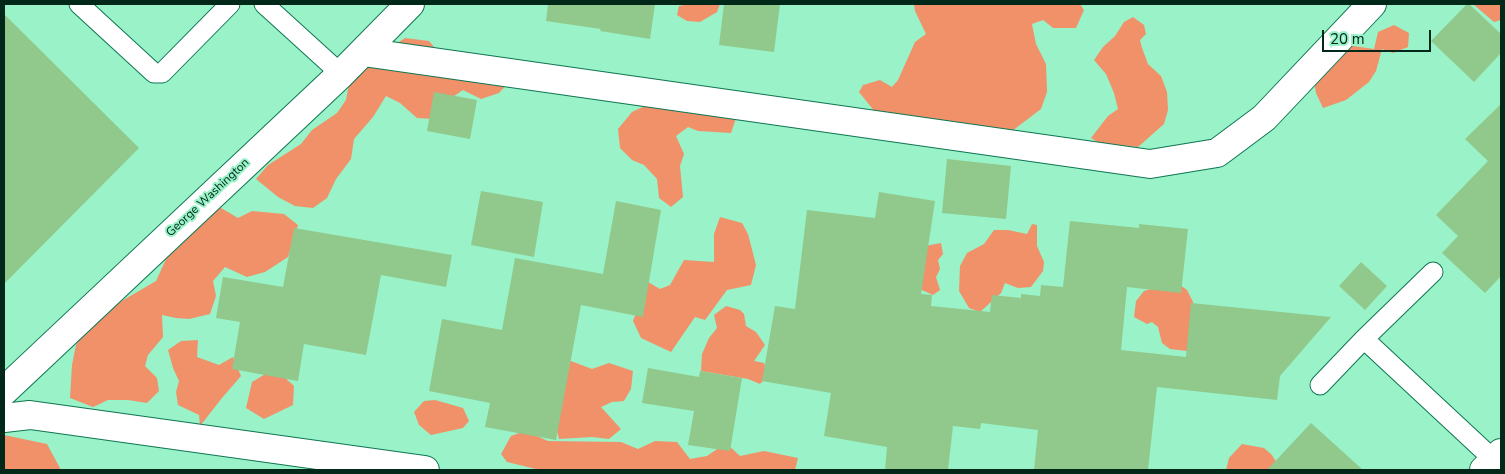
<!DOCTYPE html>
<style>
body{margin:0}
#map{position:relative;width:1505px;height:474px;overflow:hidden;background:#99f2c8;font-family:"Nunito Sans",sans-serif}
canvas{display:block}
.frame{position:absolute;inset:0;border:5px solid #012819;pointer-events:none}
.scale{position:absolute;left:1322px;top:30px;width:109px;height:22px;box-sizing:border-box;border:2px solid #012819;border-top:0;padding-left:6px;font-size:15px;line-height:18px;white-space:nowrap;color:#012819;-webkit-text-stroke:4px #99f2c8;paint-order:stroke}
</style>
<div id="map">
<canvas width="1505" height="474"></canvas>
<div class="frame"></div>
<div class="scale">20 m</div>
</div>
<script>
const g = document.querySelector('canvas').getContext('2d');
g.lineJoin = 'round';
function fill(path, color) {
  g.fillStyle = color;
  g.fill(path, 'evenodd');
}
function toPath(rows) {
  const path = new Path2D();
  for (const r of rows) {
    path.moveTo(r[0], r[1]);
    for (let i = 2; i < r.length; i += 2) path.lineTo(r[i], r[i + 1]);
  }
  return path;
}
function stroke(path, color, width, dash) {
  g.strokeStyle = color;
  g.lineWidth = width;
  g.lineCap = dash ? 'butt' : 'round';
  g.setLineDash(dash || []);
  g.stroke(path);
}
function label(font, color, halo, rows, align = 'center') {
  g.font = font + ' "Nunito Sans",sans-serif';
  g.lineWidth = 4;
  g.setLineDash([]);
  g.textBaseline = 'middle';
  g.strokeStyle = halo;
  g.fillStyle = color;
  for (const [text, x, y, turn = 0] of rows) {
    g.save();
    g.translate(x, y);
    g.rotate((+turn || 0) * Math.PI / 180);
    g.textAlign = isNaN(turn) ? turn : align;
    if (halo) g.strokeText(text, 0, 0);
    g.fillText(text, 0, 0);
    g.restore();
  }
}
const forest = toPath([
 [690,4,720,4,717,12,700,22,687,21,677,15,679,6],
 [914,4,1080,4,1084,10,1076,28,1053,28,1043,20,1032,24,1036,44,1046,64,1047,92,1041,109,1012,131,875,112,859,92,863,85,880,80,892,87,898,80,915,42,926,34,915,11],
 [1473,4,1501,4,1501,20,1494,22],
 [1133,17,1144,25,1146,34,1140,40,1142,48,1148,64,1161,76,1167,92,1168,110,1164,124,1138,147,1120,145,1104,146,1091,138,1108,116,1118,109,1114,93,1106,74,1094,60,1103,47,1115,36,1124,22],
 [1394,25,1409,33,1408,47,1393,53,1382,49,1376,71,1369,82,1346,100,1323,108,1316,93,1312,72,1322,59,1353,46,1374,49,1378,32],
 [405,38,429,41,446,61,513,78,499,93,481,99,463,90,447,101,435,119,417,118,400,103,386,96,373,117,354,139,351,159,336,179,327,198,313,208,295,206,278,197,256,179,268,165,301,144,312,130,337,113,346,100,349,84,381,54],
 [649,104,736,118,731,133,698,131,688,127,676,136,684,154,680,166,683,197,671,207,659,198,657,179,644,165,632,160,620,148,618,129,632,112],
 [209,207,221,208,238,218,252,211,284,214,298,225,288,257,265,272,247,277,225,267,213,281,216,296,210,314,189,319,176,318,162,315,163,337,148,355,145,366,157,378,159,391,147,403,128,400,108,400,93,407,70,398,72,365,76,345,85,331,120,302,156,281,167,257,179,247,187,234],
 [720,217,742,223,748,234,756,265,751,285,727,290,705,320,695,317,671,352,641,338,633,321,648,282,660,289,670,285,684,260,714,262,714,234],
 [1032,224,1037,225,1037,246,1044,262,1043,271,1031,287,1018,288,1005,283,1001,293,980,312,969,308,959,291,960,266,967,253,984,244,994,230,1008,230,1027,234],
 [941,243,943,254,938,260,940,269,936,277,940,290,933,295,913,286,925,246],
 [1176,282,1187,290,1193,302,1196,316,1187,351,1170,349,1162,343,1158,327,1152,322,1147,324,1134,317,1136,301,1144,291],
 [726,306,740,310,744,314,746,326,756,332,765,345,754,361,764,363,768,376,760,384,748,379,701,371,702,354,709,338,717,328,714,315],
 [198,340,197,357,219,365,233,357,241,376,222,398,200,426,199,415,178,405,176,392,179,381,173,368,168,350,181,341],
 [571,361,592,369,609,363,633,371,631,389,624,401,612,402,601,407,621,429,609,439,592,437,559,439,557,431,560,367],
 [267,373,283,376,294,386,293,405,264,419,246,408,252,382],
 [435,400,463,408,469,421,463,428,431,435,419,425,414,412,424,401],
 [525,431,548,441,621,442,638,449,655,441,677,442,690,459,707,456,726,443,740,456,764,451,798,458,795,470,540,470,507,462,501,454,511,436],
 [4,435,47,444,61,470,4,470],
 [1242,444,1264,448,1272,455,1278,465,1277,470,1226,470,1229,458]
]);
const building = toPath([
 [548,4,655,4,650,39,600,31,601,29,546,21],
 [724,4,780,4,774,52,719,45],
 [1467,4,1469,4,1501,34,1501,53,1474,82,1431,41],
 [4,14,139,148,4,284],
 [434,92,477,100,470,139,427,131],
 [1501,104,1501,276,1485,293,1442,253,1458,236,1436,215,1488,161,1465,139],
 [947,159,1011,166,1006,219,942,213],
 [481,191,543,202,534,257,471,245],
 [879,192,935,201,921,294,932,295,931,306,990,312,992,295,1021,298,1021,294,1040,296,1041,285,1063,287,1070,221,1139,228,1139,224,1188,229,1181,293,1127,287,1121,350,1186,357,1191,303,1331,317,1280,376,1277,400,1157,387,1148,470,1034,470,1038,430,981,423,980,429,953,426,948,470,885,470,887,447,824,436,831,393,762,381,775,306,795,309,807,210,875,218],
 [616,201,661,210,643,317,581,305,556,440,485,427,490,403,429,391,442,319,502,330,515,258,603,274],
 [294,228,452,255,446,287,381,275,366,355,304,344,298,381,232,369,240,322,216,318,223,277,283,287],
 [1361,262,1387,286,1365,310,1339,286],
 [648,368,699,377,700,371,742,378,730,451,688,445,694,411,642,403],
 [1311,423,1363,470,1267,470]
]);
const service = toPath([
 [79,4,154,73,162,73,230,4],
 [264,4,341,74],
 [1433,272,1364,339,1494,460],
 [1320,385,1364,339]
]);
const minor = toPath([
 [363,52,1150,164,1217,153,1264,118,1372,4],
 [4,391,341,74,410,4],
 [4,418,30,415,425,470],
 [1484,470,1501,453]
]);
const streetNames = [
 ["George Washington",208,198,-43]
];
fill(forest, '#f1916a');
fill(building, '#90c98b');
stroke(service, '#0f7652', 21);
stroke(minor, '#0f7652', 30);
stroke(service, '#fff', 19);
stroke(minor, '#fff', 28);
label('12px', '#012819', '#99f2c8', streetNames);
</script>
